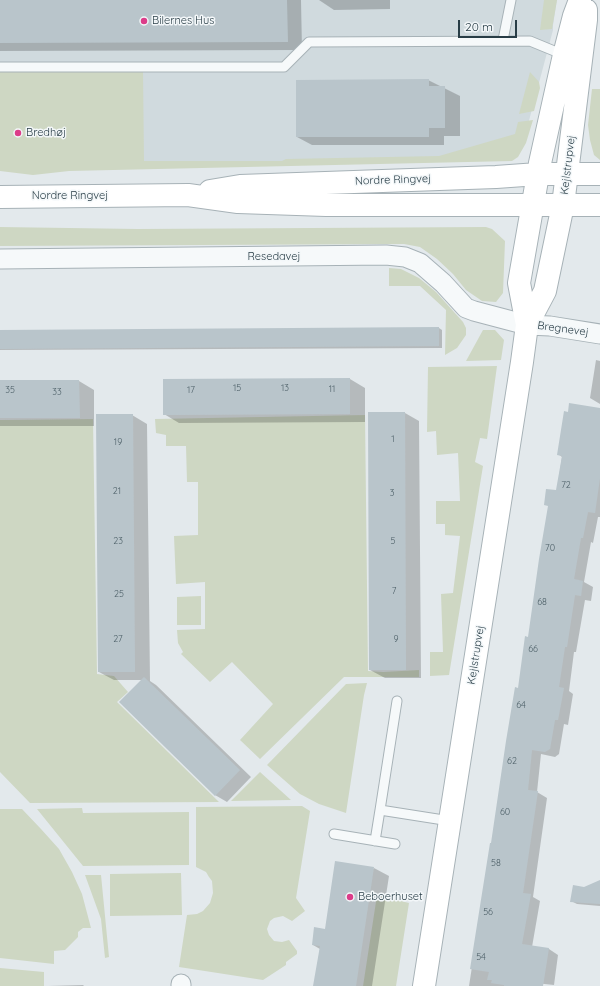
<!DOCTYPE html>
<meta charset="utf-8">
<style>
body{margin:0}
#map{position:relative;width:600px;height:986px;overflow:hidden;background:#e3e9ec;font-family:Quicksand,sans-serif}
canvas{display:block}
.scale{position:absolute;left:458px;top:20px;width:59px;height:18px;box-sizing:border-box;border:2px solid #283d46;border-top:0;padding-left:5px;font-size:12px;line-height:14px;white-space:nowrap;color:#283d46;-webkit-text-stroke:3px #f3f7f9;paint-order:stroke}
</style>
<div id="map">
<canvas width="600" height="986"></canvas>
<div class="scale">20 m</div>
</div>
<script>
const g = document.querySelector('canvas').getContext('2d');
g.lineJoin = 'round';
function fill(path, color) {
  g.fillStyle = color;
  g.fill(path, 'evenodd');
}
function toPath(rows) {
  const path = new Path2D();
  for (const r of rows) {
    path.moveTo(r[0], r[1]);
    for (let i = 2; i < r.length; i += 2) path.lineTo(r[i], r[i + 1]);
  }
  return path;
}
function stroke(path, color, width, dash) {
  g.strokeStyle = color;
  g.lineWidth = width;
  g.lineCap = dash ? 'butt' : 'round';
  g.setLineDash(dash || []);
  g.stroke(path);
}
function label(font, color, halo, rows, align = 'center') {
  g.font = font + ' Quicksand,sans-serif';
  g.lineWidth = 3;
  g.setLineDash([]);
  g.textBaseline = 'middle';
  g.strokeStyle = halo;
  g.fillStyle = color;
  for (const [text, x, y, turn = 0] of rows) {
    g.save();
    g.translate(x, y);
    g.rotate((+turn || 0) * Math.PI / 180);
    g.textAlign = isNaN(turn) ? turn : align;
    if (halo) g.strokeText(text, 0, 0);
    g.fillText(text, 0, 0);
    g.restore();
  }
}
const built = toPath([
 [0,0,557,0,553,25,553,30,522,147,513,158,0,168]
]);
const green = toPath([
 [544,0,557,0,552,29,540,30],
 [143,70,144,161,282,161,286,159,439,156,515,134,518,122,533,120,526,143,518,157,512,161,69,171,33,175,0,171,0,72],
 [530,72,539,82,540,88,534,111,519,114],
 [592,89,600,89,600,160,594,155,590,140,588,125],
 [0,227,138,229,486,227,492,229,505,241,503,293,496,302,482,301,466,290,453,274,437,259,420,247,404,244,0,246],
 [389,268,401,269,419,278,436,292,463,322,466,328,466,335,457,348,445,355,446,310,420,286,389,286],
 [483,330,495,330,504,340,501,360,466,361],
 [497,366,487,439,480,438,475,462,483,466,449,675,430,676,430,652,443,652,441,594,453,593,460,536,445,535,445,524,436,524,436,501,460,501,458,453,437,455,436,431,427,432,428,367],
 [365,415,368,671,383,672,419,670,419,677,344,677,260,759,240,740,273,704,232,662,210,682,181,654,183,652,178,643,177,630,205,629,205,582,176,584,174,536,198,535,198,482,187,482,186,446,166,446,166,435,156,433,155,419],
 [93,419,97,674,114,676,128,692,117,702,219,802,30,803,0,772,0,420],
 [201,596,201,625,177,625,177,597],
 [367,683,364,695,346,813,319,804,300,794,267,765,346,684],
 [260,772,291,800,231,801],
 [302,806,310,811,296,898,305,911,292,921,283,916,274,918,270,921,267,929,269,935,274,941,282,942,289,940,297,951,297,954,286,962,286,965,263,980,179,967,187,915,197,914,203,911,210,903,213,893,212,881,209,877,206,872,196,867,196,807],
 [82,808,83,813,189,812,189,865,83,866,37,809],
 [0,809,22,809,41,829,59,849,72,872,82,894,91,928,83,928,78,932,78,937,65,950,54,951,54,964,0,958],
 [181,873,182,915,110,916,110,874],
 [85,875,101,875,109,957,105,958,101,919],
 [377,895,409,903,396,986,363,986],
 [0,968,44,972,44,986,0,986]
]);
const shadow = toPath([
 [0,0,301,0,302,50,0,51],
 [319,0,390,0,390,9,334,10],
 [428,80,460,96,460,136,444,136,444,145,312,145,297,137],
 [439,328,442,330,442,348,0,350,0,331],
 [596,360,600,361,600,404,590,398],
 [350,379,365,388,365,422,179,423,164,414],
 [0,381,79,381,94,390,94,426,0,426],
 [600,411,600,517,598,517,593,543,591,542,584,582,593,587,591,601,585,600,576,652,574,652,569,691,573,694,568,725,564,724,559,754,555,757,541,754,537,792,547,798,533,897,540,901,532,947,549,949,558,955,554,985,535,983,534,986,469,986,491,844,492,844,519,689,557,491,562,457,558,454],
 [405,413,419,421,421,678,385,678,370,670],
 [132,415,147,424,150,681,156,685,251,777,227,802,215,795,142,680,114,680,99,672],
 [374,868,389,876,372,986,314,986,320,949,313,945],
 [600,881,600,906,577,904,571,901,584,888],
 [83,985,84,986,48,986]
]);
const building = toPath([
 [0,0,287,0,288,42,0,43],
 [429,79,429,86,445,86,445,128,429,128,429,137,296,137,296,80],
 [439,327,439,346,0,349,0,330],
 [350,378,350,414,163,415,163,379],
 [0,380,79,380,80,418,0,418],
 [569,403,600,408,600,478,595,513,588,512,583,538,581,538,574,579,583,581,581,596,575,595,567,647,565,647,559,687,564,688,558,720,555,720,550,749,545,752,532,750,528,790,538,791,523,893,531,894,522,944,549,948,543,986,504,986,504,985,491,983,492,980,487,980,489,972,470,969,490,843,491,843,506,741,515,687,518,688,525,636,528,637,539,559,548,506,544,505,546,489,556,490,562,456,557,455,564,411,568,412],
 [368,412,405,412,406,670,369,670],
 [96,414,133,414,135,672,98,672],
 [144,677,240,770,215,796,119,702],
 [335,861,374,867,356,986,313,986,320,946,312,945,314,927,325,929],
 [600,880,600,904,570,902,573,885,584,887]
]);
const lane = toPath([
 [503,40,511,0],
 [0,67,284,67,309,42,530,41,564,55],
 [397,701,380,810,450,821],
 [334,834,395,844],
 [375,841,380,810]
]);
const street = toPath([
 [0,259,386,255,405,257,420,263,443,283,466,308,474,311,527,325,550,326,600,334],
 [181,986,181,984]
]);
const secondary = toPath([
 [210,191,240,186,496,177,538,174,600,174],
 [0,197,188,195,238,202,326,205,600,205],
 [527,325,545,291,563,205,586,20,586,10],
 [424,986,522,362,527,325,519,283,540,163,564,55,574,16,580,0]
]);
const markers = [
 [144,21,4,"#dc3c89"],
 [18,133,4,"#dc3c89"],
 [350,897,4,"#dc3c89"]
];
const numberNames = [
 ["15",237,388],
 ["13",285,388],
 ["11",332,389],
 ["35",10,390],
 ["17",191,390],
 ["33",57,392],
 ["1",393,439],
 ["19",118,442],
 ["72",566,485],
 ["21",117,491],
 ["3",392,493],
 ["23",118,541],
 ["5",393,541],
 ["70",550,548],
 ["7",394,591],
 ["25",119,594],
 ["68",542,602],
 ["27",118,639],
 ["9",396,639],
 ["66",533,649],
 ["64",521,705],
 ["62",512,761],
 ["60",505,812],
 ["58",496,863],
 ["56",488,912],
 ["54",481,957]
];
const poiNames = [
 ["Bilernes Hus",152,21],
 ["Bredhøj",26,133],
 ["Beboerhuset",358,897]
];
const streetNames = [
 ["Kejlstrupvej",568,165,-83],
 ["Nordre Ringvej",393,180,-2],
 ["Nordre Ringvej",70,196],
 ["Resedavej",274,257],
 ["Bregnevej",563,329,8],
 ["Kejlstrupvej",476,655,-81]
];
fill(built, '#d0dade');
fill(green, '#ced7c3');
fill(shadow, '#0003');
fill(building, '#b9c5cb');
stroke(lane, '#a7b2b7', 11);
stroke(street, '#a7b2b7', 21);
stroke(secondary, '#a7b2b7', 24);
stroke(lane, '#f6f9fa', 9);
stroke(street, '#f6f9fa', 19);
stroke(secondary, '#fff', 22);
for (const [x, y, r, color] of markers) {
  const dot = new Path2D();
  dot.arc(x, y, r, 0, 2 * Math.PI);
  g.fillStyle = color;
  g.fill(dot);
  stroke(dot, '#f3f7f9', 1.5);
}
label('9px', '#4c5f67', null, numberNames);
label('11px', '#283d46', '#f3f7f9', poiNames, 'left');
label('11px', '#283d46', '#f3f7f9', streetNames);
</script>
